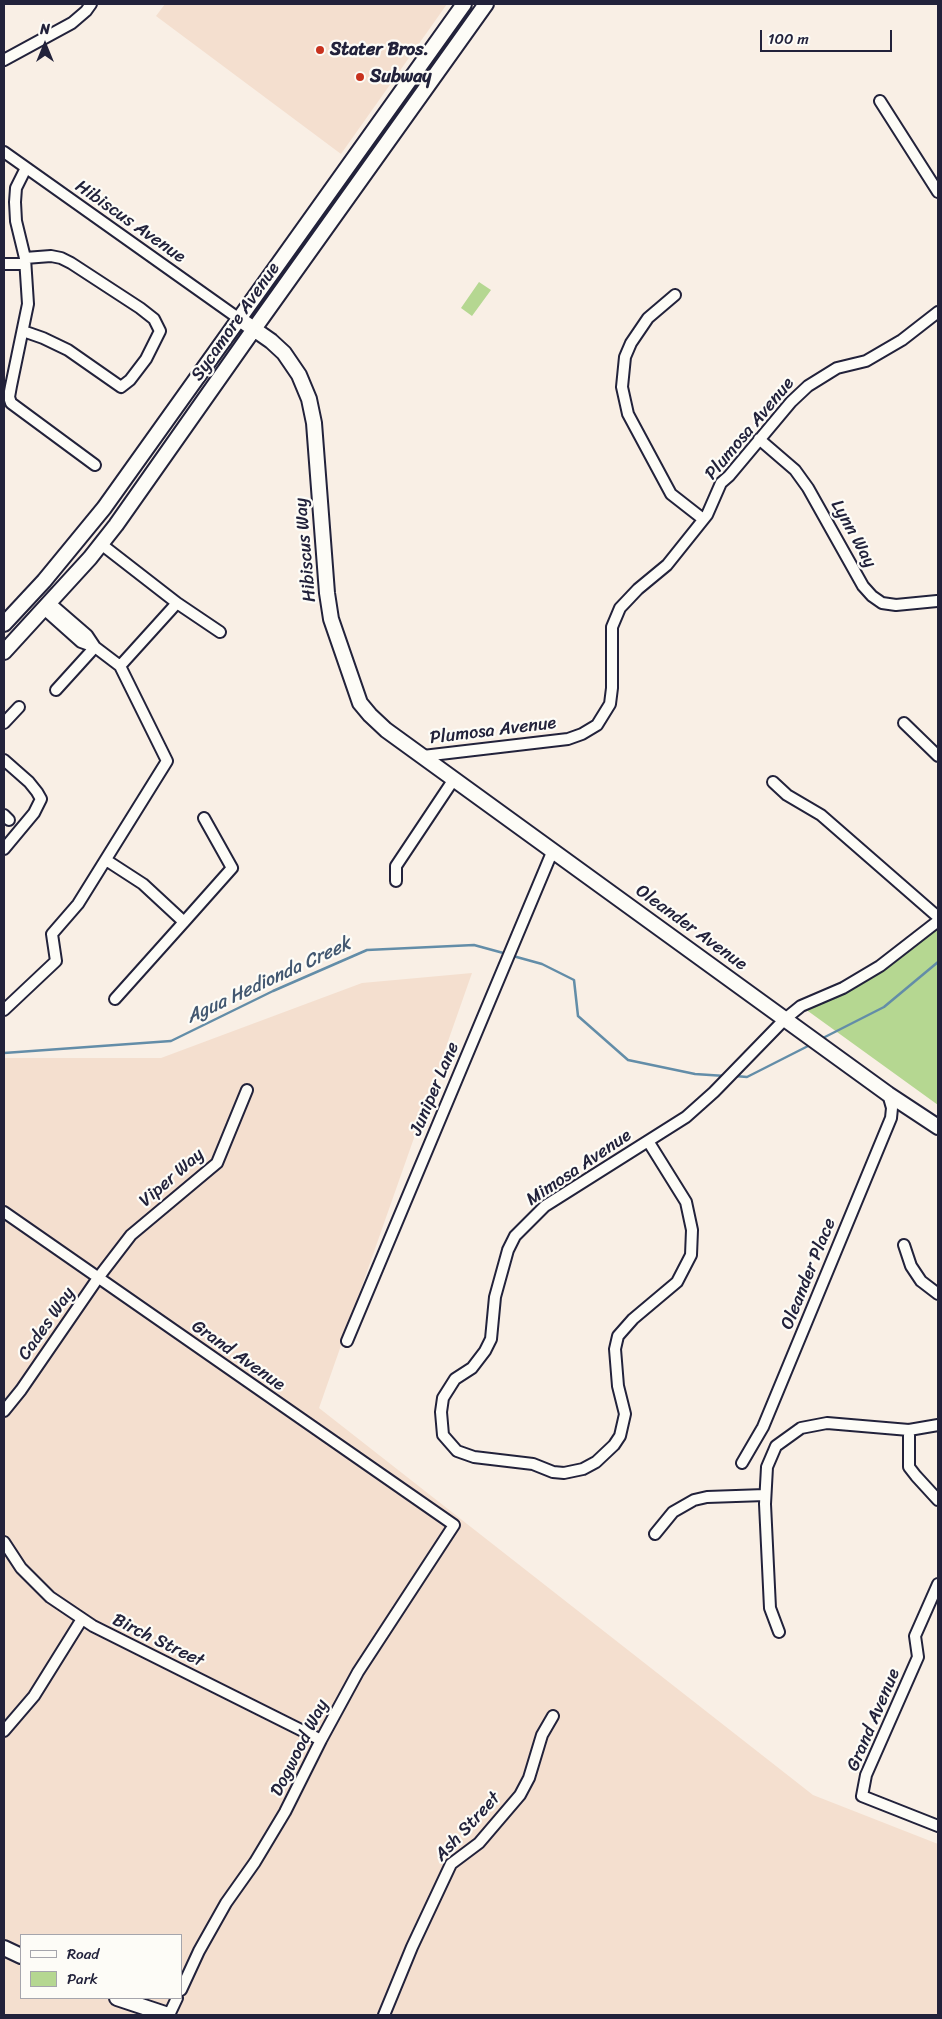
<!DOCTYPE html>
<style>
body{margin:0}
#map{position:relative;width:942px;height:2019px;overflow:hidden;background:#f9efe5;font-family:Sriracha,sans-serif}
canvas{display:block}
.frame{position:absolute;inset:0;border:5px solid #22223b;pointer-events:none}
.legend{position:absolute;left:20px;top:1934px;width:162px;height:65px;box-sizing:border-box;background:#fdfcf7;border:1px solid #a5a5ac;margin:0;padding:6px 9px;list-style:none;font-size:15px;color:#22223b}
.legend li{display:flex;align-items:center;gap:10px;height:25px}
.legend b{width:25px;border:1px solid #a5a5ac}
.north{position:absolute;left:20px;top:20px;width:50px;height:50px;-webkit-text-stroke:4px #fdfcf7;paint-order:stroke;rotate:0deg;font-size:14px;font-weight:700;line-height:20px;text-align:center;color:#22223b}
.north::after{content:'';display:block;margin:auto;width:18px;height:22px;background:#22223b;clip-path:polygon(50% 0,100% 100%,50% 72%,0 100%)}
.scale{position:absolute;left:760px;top:30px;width:132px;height:22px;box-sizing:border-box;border:2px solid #22223b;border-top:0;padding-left:6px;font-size:15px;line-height:18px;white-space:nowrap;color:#22223b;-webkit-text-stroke:4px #fdfcf7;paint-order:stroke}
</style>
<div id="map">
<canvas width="942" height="2019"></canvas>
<div class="frame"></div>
<ul class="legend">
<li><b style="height:6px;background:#fdfcf7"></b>Road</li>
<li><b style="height:14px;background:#b5d791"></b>Park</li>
</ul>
<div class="north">N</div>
<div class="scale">100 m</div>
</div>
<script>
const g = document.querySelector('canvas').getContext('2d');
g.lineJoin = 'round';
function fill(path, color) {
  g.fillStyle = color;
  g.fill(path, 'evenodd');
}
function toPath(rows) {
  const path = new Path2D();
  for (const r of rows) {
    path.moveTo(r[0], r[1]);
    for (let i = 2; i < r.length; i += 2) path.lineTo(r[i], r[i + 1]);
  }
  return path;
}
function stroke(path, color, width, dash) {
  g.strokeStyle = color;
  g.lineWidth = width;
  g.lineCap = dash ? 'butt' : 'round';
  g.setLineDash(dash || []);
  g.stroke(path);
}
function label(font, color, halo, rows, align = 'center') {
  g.font = font + ' Sriracha,sans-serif';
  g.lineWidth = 4.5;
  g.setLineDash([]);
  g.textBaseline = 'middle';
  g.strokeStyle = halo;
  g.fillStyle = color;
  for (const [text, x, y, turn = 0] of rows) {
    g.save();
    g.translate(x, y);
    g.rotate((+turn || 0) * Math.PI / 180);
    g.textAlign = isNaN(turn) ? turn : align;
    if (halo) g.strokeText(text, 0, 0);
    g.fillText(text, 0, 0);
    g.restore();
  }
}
const built = toPath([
 [165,4,447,4,341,154,156,16],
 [472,973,319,1408,813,1795,938,1844,938,2015,4,2015,4,1058,161,1058,362,983],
 [21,1935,181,1935,181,1998,21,1998]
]);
const green = toPath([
 [479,282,491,290,472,316,461,308],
 [938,921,938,1105,801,1006,843,988]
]);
const stream = toPath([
 [513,956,542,964,574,980,578,1016,628,1060,695,1074,725,1076],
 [821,1039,884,1007,938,962],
 [4,1053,171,1041,273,991,367,950,474,945,507,954],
 [735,1076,747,1077,812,1044]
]);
const street = toPath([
 [4,60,72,23,86,11,91,4],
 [880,101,938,192],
 [4,152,238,318],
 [26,168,16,188,15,202,16,221,25,258,28,304,11,386,9,397,11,403,95,465],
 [4,264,25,264],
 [675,295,648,318,631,343,625,357,622,387,628,414,671,494,703,519],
 [23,331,43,338,68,350,121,387,130,380,146,359,160,331,154,319,140,308,71,263,61,258,51,256,25,258],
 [759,439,795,470,808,488,863,586,872,596,882,603,896,605,937,601],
 [50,603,87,635,95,647],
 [177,603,220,632],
 [44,609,81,642,95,647,120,666],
 [56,690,95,647],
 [4,723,19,707],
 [904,723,938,756],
 [423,756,568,739,582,734,597,725,610,704,612,688,612,627,620,608,638,589,667,565,707,515,721,483,729,476,791,402,808,386,837,368,866,361,902,340,938,312],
 [4,760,29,782,37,792,41,799,34,813,4,849],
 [773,782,787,795,821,815,938,917],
 [4,815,9,820],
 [106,860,143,884,184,922,232,868,204,818],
 [396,881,396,866,454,779],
 [115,999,184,922],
 [4,1010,56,961,52,934,78,904,167,761,120,666,177,603,101,544],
 [648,1141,686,1202,692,1230,691,1255,677,1282,633,1319,618,1336,615,1349,618,1386,625,1414,620,1436,614,1445,596,1462,583,1469,564,1473,553,1472,533,1464,474,1457,457,1451,443,1435,441,1412,443,1398,455,1379,472,1368,485,1351,491,1339,495,1297,508,1250,515,1236,545,1206,648,1141],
 [648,1141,686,1117,714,1092,785,1019,801,1006,843,988,880,966,938,921],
 [4,1212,454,1525,358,1672,321,1740,285,1812,255,1862,226,1903,199,1951,181,1990],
 [904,1245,911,1266,921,1281,938,1294],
 [347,1341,553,850],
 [4,1411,21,1390,98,1278,131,1235,217,1163,247,1090],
 [909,1430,909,1467,916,1476,938,1500],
 [742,1463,763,1427,891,1118,892,1108,888,1094],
 [655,1534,673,1512,694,1500,707,1497,765,1495],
 [4,1542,21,1568,50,1597,93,1626,321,1740],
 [938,1584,915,1636,918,1657,866,1775,862,1796,938,1826],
 [779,1632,770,1608,765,1504,767,1467,776,1446,801,1428,827,1423,909,1430,938,1425],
 [4,1731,34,1696,82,1619],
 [169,2015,177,1998],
 [384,2015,412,1947,451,1864,479,1843,520,1795,529,1778,542,1735,553,1716]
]);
const secondary = toPath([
 [238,318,271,341,284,353,299,375,309,399,314,423,327,593,331,619,360,703,370,715,386,730,888,1094,938,1127],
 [4,624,44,581,104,508,464,4],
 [4,652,90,558,116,525,254,329,486,4],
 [4,1948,21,1956],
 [117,1998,168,2015]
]);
const markers = [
 [320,50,5,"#c8321e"],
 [360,77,5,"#c8321e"]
];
const poiNames = [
 ["Stater Bros.",330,50],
 ["Subway",370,77]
];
const streetNames = [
 ["Hibiscus Avenue",130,222,35],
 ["Sycamore Avenue",236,322,-55],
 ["Plumosa Avenue",750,429,-50],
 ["Lynn Way",853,534,61],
 ["Hibiscus Way",306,550,-95],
 ["Plumosa Avenue",493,731,-7],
 ["Oleander Avenue",691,928,36],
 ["Juniper Lane",435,1089,-67],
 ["Mimosa Avenue",579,1168,-34],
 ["Viper Way",172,1178,-41],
 ["Oleander Place",809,1274,-68],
 ["Cades Way",47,1324,-55],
 ["Grand Avenue",238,1356,35],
 ["Birch Street",158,1641,26],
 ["Grand Avenue",874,1720,-67],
 ["Dogwood Way",300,1748,-63],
 ["Ash Street",468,1827,-47]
];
const waterNames = [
 ["Agua Hedionda Creek",269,981,-25]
];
fill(built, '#f4dfcf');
fill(green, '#b5d791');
stroke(stream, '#638da8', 2.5);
stroke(street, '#22223b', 14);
stroke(secondary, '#22223b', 18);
stroke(street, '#fdfcf7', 10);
stroke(secondary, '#fdfcf7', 14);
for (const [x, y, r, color] of markers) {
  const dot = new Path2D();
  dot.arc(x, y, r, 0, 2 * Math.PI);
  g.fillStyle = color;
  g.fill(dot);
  stroke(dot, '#fdfcf7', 2);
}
label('bold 18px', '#22223b', '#fdfcf7', poiNames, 'left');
label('18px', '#22223b', '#fdfcf7', streetNames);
label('italic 19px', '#435871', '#fdfcf7', waterNames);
</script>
